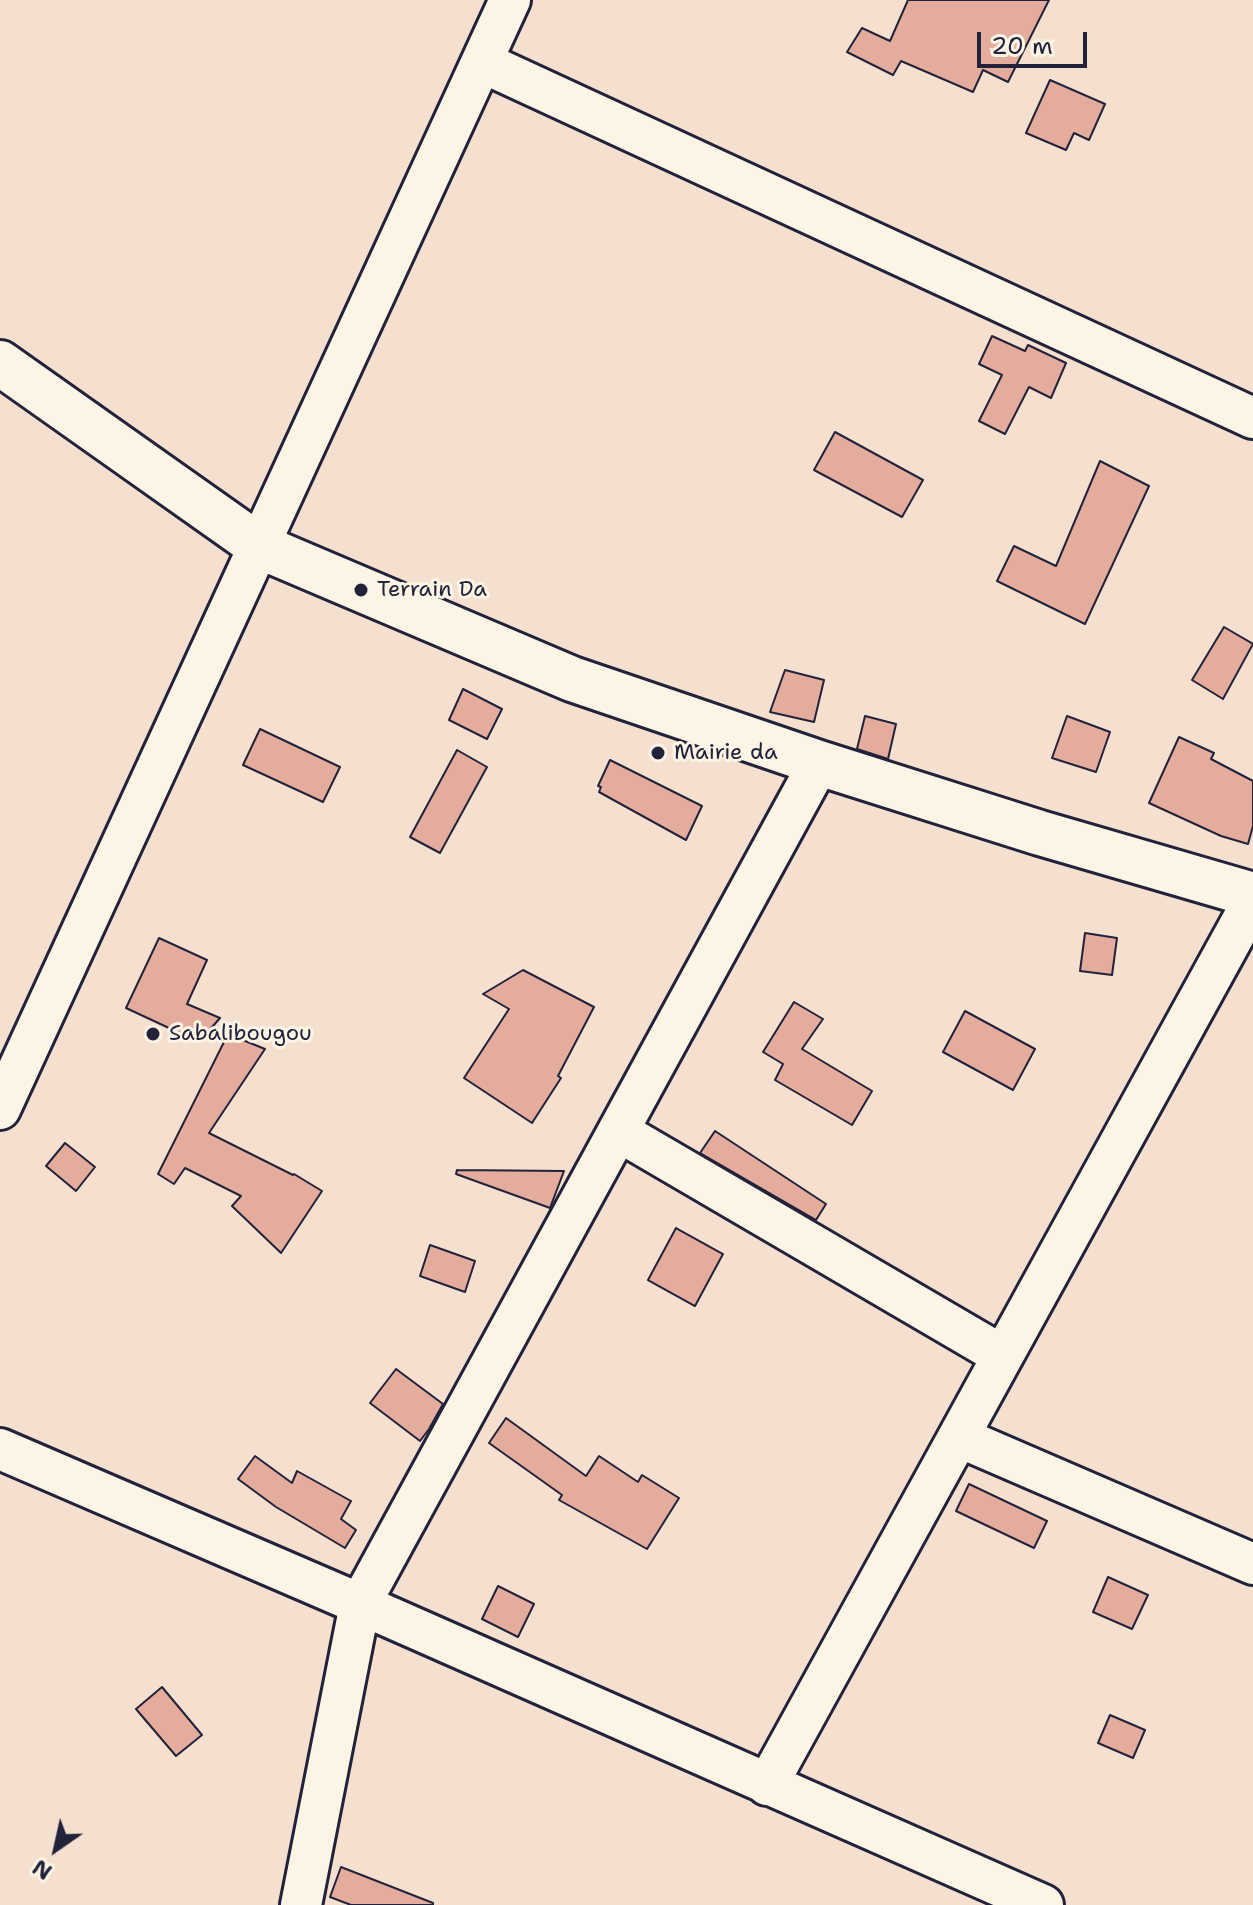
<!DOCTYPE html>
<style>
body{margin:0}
#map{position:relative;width:1253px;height:1905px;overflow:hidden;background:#f5dfcf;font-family:"Shantell Sans",sans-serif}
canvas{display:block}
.north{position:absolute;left:16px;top:1809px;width:80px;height:80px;-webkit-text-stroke:6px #fcf5e5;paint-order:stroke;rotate:214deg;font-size:22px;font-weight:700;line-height:32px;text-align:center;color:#22223b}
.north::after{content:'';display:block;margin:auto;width:28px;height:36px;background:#22223b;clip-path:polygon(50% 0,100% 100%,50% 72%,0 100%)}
.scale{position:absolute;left:977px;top:32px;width:110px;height:36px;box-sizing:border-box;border:4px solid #22223b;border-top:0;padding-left:10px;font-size:24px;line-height:28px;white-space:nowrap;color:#22223b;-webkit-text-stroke:6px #fcf5e5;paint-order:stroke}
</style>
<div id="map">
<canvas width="1253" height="1905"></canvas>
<div class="north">N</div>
<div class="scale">20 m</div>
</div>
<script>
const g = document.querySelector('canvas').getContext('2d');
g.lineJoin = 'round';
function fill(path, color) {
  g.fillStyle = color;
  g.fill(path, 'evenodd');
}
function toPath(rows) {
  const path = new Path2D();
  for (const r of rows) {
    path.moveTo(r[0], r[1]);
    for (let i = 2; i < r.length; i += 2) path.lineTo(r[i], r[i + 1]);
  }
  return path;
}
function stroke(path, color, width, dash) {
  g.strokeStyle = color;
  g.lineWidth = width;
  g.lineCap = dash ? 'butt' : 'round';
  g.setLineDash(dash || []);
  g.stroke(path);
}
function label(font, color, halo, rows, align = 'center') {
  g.font = font + ' "Shantell Sans",sans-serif';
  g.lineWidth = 6;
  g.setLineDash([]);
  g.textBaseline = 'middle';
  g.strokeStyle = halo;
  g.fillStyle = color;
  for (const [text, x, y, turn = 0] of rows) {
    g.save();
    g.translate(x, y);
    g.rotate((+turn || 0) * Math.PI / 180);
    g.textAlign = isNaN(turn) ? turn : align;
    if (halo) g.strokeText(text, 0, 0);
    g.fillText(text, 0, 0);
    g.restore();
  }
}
const building = toPath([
 [908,0,1049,0,1008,82,983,70,973,92,901,61,893,75,847,52,862,28,890,41,908,0],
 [1050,80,1105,104,1089,140,1074,133,1066,150,1026,133,1050,80],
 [992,336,1025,351,1028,345,1066,363,1051,398,1029,387,1005,434,979,421,1002,375,979,364,992,336],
 [835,432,923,480,902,517,814,470,835,432],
 [1100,461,1149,486,1085,624,997,581,1014,546,1056,566,1100,461],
 [1224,627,1253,644,1223,699,1192,680,1224,627],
 [785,670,824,680,814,722,770,712,785,670],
 [463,689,502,709,487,739,449,720,463,689],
 [865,716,896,724,888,759,857,749,865,716],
 [1067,716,1110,732,1096,772,1052,758,1067,716],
 [260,729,340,767,323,802,243,765,260,729],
 [1179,737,1214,753,1211,759,1253,781,1253,826,1248,844,1221,836,1149,803,1179,737],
 [457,750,487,767,440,853,410,837,457,750],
 [610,760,702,806,686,840,599,792,601,787,598,786,610,760],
 [1085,933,1117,938,1112,975,1080,971,1085,933],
 [159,938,207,960,187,1004,220,1018,199,1042,126,1008,159,938],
 [523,970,594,1007,558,1076,561,1078,532,1123,464,1078,509,1009,483,994,523,970],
 [794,1002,823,1019,802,1049,872,1091,852,1125,775,1080,783,1064,763,1052,794,1002],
 [965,1011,1035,1049,1013,1090,943,1052,965,1011],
 [228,1034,265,1049,209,1133,293,1175,294,1174,322,1191,281,1253,232,1206,241,1196,185,1168,174,1184,158,1174,228,1034],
 [715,1131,826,1204,816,1220,700,1153,715,1131],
 [65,1143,95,1167,76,1191,46,1166,65,1143],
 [457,1170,564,1171,550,1208,456,1174,457,1170],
 [676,1228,723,1254,695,1306,648,1280,676,1228],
 [430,1245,475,1261,465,1292,420,1276,430,1245],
 [396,1369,443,1404,429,1429,420,1441,370,1403,396,1369],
 [506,1418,586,1476,599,1456,638,1482,642,1475,679,1498,647,1549,559,1500,562,1495,489,1443,506,1418],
 [255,1456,292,1483,297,1471,351,1501,341,1519,356,1530,345,1548,276,1507,238,1479,255,1456],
 [969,1484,1047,1521,1034,1548,956,1511,969,1484],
 [1108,1577,1148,1595,1132,1629,1093,1612,1108,1577],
 [498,1586,534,1604,518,1637,482,1619,498,1586],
 [162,1687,202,1735,176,1756,136,1709,162,1687],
 [1110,1715,1145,1730,1133,1758,1098,1743,1110,1715],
 [341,1867,433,1903,433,1905,351,1905,330,1897,341,1867]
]);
const street = toPath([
 [482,62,1253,418],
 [0,1109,510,0],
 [618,1131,1003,1356],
 [959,1437,1253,1564],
 [0,1449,360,1604,1043,1905],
 [767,1785,1253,901],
 [301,1905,360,1604,819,763]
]);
const secondary = toPath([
 [0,363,259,546,572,679,819,763,1040,833,1253,895]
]);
const markers = [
 [361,590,8,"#22223b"],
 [658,753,8,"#22223b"],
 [153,1034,8,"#22223b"]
];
const poiNames = [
 ["Terrain Da",377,590],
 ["Mairie da",674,753],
 ["Sabalibougou",169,1034]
];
fill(building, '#e4ac9c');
stroke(building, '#22223b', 2);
stroke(street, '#22223b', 46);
stroke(secondary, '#22223b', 50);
stroke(street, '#fcf5e5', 40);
stroke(secondary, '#fcf5e5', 44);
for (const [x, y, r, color] of markers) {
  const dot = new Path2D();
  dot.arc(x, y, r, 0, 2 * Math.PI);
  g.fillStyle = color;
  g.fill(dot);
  stroke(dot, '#fcf5e5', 3);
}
label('22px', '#22223b', '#fcf5e5', poiNames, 'left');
</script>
